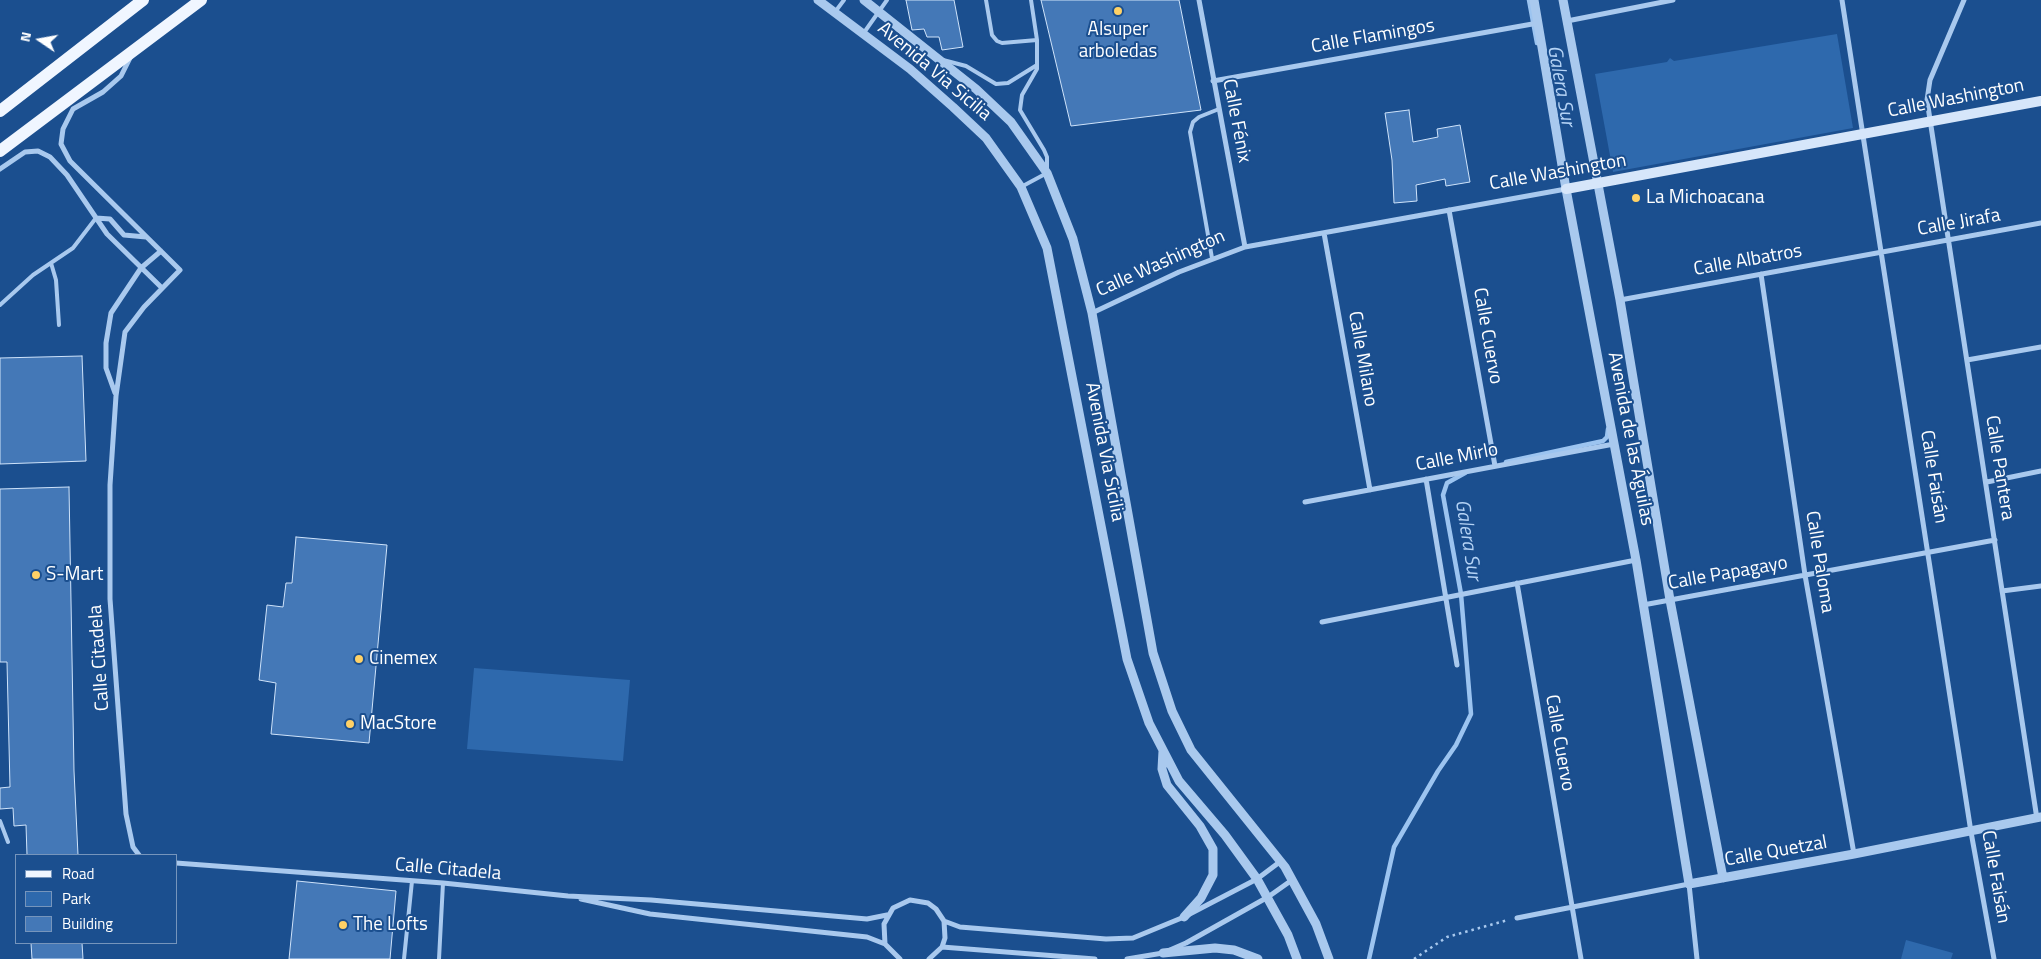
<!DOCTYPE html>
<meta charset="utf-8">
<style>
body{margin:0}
#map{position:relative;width:2041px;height:959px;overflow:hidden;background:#1b4f8f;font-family:"Titillium Web",sans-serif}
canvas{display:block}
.legend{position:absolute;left:15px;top:854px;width:162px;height:90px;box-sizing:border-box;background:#1b4f8f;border:1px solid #7695bc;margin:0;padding:6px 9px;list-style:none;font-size:15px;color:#fff}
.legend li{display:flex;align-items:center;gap:10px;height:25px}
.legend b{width:25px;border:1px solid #7695bc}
.north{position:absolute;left:15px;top:15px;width:50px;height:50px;-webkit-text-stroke:4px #1b4f8f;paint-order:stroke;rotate:282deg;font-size:14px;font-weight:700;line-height:20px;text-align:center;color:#fff}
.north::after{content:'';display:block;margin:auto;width:18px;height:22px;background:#fff;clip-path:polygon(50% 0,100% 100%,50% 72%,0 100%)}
</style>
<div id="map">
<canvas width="2041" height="959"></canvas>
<ul class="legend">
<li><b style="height:6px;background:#f0f6ff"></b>Road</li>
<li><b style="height:14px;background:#2e69ad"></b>Park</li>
<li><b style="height:14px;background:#4478b7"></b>Building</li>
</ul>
<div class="north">N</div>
</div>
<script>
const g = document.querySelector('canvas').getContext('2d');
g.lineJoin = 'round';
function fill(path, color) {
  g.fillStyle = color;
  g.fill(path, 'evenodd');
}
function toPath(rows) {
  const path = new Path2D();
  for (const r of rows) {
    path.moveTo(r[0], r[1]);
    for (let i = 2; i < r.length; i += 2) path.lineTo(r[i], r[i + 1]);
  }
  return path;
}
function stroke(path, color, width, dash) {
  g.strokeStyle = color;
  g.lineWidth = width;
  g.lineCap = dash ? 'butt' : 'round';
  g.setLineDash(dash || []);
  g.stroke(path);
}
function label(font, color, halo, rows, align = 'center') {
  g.font = font + ' "Titillium Web",sans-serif';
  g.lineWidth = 4;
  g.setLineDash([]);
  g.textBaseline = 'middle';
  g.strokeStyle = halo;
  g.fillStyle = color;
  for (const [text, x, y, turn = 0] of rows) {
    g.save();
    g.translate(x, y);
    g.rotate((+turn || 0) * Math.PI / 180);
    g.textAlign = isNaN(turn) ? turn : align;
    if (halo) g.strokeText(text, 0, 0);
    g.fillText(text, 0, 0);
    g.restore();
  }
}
const green = toPath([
 [1837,34,1853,128,1613,172,1595,74,1667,62,1670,58,1674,61],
 [474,668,630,680,623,761,467,749],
 [1906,940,1953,953,1951,959,1901,959]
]);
const stream = toPath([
 [1529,0,1537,43],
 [1506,462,1603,441,1607,437,1608,429],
 [1369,959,1394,847,1438,771,1456,745,1471,714,1461,594,1443,495,1447,483,1465,473]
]);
const building = toPath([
 [906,0,954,0,963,47,942,50,939,37,927,37,924,29,912,30,906,0],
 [1041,0,1179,0,1201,110,1071,126,1041,0],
 [1409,110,1413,142,1438,137,1437,129,1460,125,1470,182,1446,186,1445,179,1416,185,1417,201,1394,203,1392,160,1385,113,1409,110],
 [82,356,86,461,0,464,0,358,82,356],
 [69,487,74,771,78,855,27,855,26,825,14,826,13,808,0,809,0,788,10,787,7,662,0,662,0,489,69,487],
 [296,537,387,545,369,743,271,734,276,683,259,680,267,605,283,607,286,583,292,583,296,537],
 [297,881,396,891,390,959,289,959,297,881],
 [31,943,82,943,83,959,32,959,31,943]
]);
const path = toPath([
 [1414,959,1447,937,1508,920]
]);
const service = toPath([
 [986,0,992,35,997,41,1002,43,1037,40],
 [835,12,844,0],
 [863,34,887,0],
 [943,60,966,66,996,84,1008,83,1037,65],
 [1021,187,1047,173,1047,157,1044,150,1020,110,1022,95,1037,69,1037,40,1031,0],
 [1212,258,1190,132,1193,122,1199,117,1219,109],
 [51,263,56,280,59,325],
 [0,305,33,275,73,248,96,218],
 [0,821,8,842],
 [404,959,412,881],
 [439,959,443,883]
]);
const minor = toPath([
 [1199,0,1245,247],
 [1842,0,1971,832,1994,959],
 [1964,0,1930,80,1927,100,2037,819],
 [1567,21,1673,0],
 [130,58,121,76,103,92,73,109,63,129,61,144,70,161,180,270,144,307,125,332,116,396,110,485,110,599,126,814,133,847,139,855],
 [1213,81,1538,23],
 [0,169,25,152,38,151,50,157,67,175,107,234,162,288],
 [1449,210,1495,466],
 [96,218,110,219,124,235,146,237],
 [1324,233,1370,490],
 [1761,274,1805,575,1854,854],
 [1620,300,2041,223],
 [1092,313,1179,272,1245,247,1566,189],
 [1967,360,2041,347],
 [115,393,106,368,106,343,111,313,141,268,161,251],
 [1426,479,1457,665],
 [1987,482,2041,471],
 [1305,502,1614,444],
 [1517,583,1581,959],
 [2002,591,2041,586],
 [1643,605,1995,540],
 [1322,622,1636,560],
 [176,863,443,883,568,896,651,900,867,919,887,915],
 [581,899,650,914,867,937,885,944],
 [1517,918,1689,884,1697,959],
 [944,921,960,927,1106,939,1133,938,1184,917,1257,879,1281,861],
 [942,947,1095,959],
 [900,959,885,944,884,924,893,908,910,900,928,903,936,909,944,921,945,938,942,947,929,959],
 [1127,959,1163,953,1186,943,1268,897,1292,880]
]);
const tertiary = toPath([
 [818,0,910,69,953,107,986,138,1021,187,1047,248,1127,659,1149,723,1179,781,1225,835,1257,879,1288,935,1297,959],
 [864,0,976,89,1011,122,1047,173,1073,239,1092,313,1153,653,1172,711,1191,750,1285,867,1316,924,1329,959],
 [1534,0,1566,189,1636,560,1689,884,1854,854,2041,817],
 [1563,0,1620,300,1670,600,1723,878],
 [1163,751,1162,769,1167,785,1200,826,1213,849,1213,875,1201,898,1184,917],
 [1163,953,1215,948,1234,950,1258,959]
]);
const secondary = toPath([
 [1566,189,2041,101]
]);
const primary = toPath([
 [0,111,143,0],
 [0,151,201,0]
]);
const markers = [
 [1118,11,5,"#ffd166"],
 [1636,198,5,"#ffd166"],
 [36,575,5,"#ffd166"],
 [359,659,5,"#ffd166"],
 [350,724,5,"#ffd166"],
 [343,925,5,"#ffd166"]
];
const poiNames = [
 ["Alsuper",1118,30,"center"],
 ["arboledas",1118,52,"center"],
 ["La Michoacana",1646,198],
 ["S-Mart",46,575],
 ["Cinemex",369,659],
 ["MacStore",360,724],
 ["The Lofts",353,925]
];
const streetNames = [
 ["Calle Flamingos",1373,37,-10],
 ["Avenida Via Sicilia",934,72,40],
 ["Calle Washington",1956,99,-11],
 ["Calle Fénix",1236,121,79],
 ["Calle Washington",1558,173,-10],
 ["Calle Jirafa",1959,223,-10],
 ["Calle Albatros",1748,261,-10],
 ["Calle Washington",1161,264,-24],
 ["Calle Cuervo",1487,336,80],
 ["Calle Milano",1362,359,80],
 ["Avenida de las Águilas",1630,439,79],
 ["Avenida Via Sicilia",1104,452,79],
 ["Calle Mirlo",1457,458,-11],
 ["Calle Pantera",1999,468,81],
 ["Calle Faisán",1933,477,81],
 ["Calle Paloma",1819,562,81],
 ["Calle Papagayo",1728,574,-10],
 ["Calle Citadela",100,658,-94],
 ["Calle Cuervo",1559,743,80],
 ["Calle Quetzal",1776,852,-10],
 ["Calle Citadela",448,870,5],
 ["Calle Faisán",1995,877,80]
];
const waterNames = [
 ["Galera Sur",1560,86,80],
 ["Galera Sur",1467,540,81]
];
fill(green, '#2e69ad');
stroke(stream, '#9cc4f0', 4.5);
fill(building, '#4478b7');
stroke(building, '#cfe3fa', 1);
stroke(path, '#a9c9ee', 2.5, [2.5, 4]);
stroke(service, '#a9c9ee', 4);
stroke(minor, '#a9c9ee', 5);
stroke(tertiary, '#a9c9ee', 9);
stroke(secondary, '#d6e6fa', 10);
stroke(primary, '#f0f6ff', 12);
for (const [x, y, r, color] of markers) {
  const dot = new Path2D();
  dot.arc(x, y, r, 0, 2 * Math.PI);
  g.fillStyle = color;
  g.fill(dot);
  stroke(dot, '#1b4f8f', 2);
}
label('19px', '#fff', '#1b4f8f', poiNames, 'left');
label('19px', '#fff', '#1b4f8f', streetNames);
label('italic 20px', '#b5d3f5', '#1b4f8f', waterNames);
</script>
